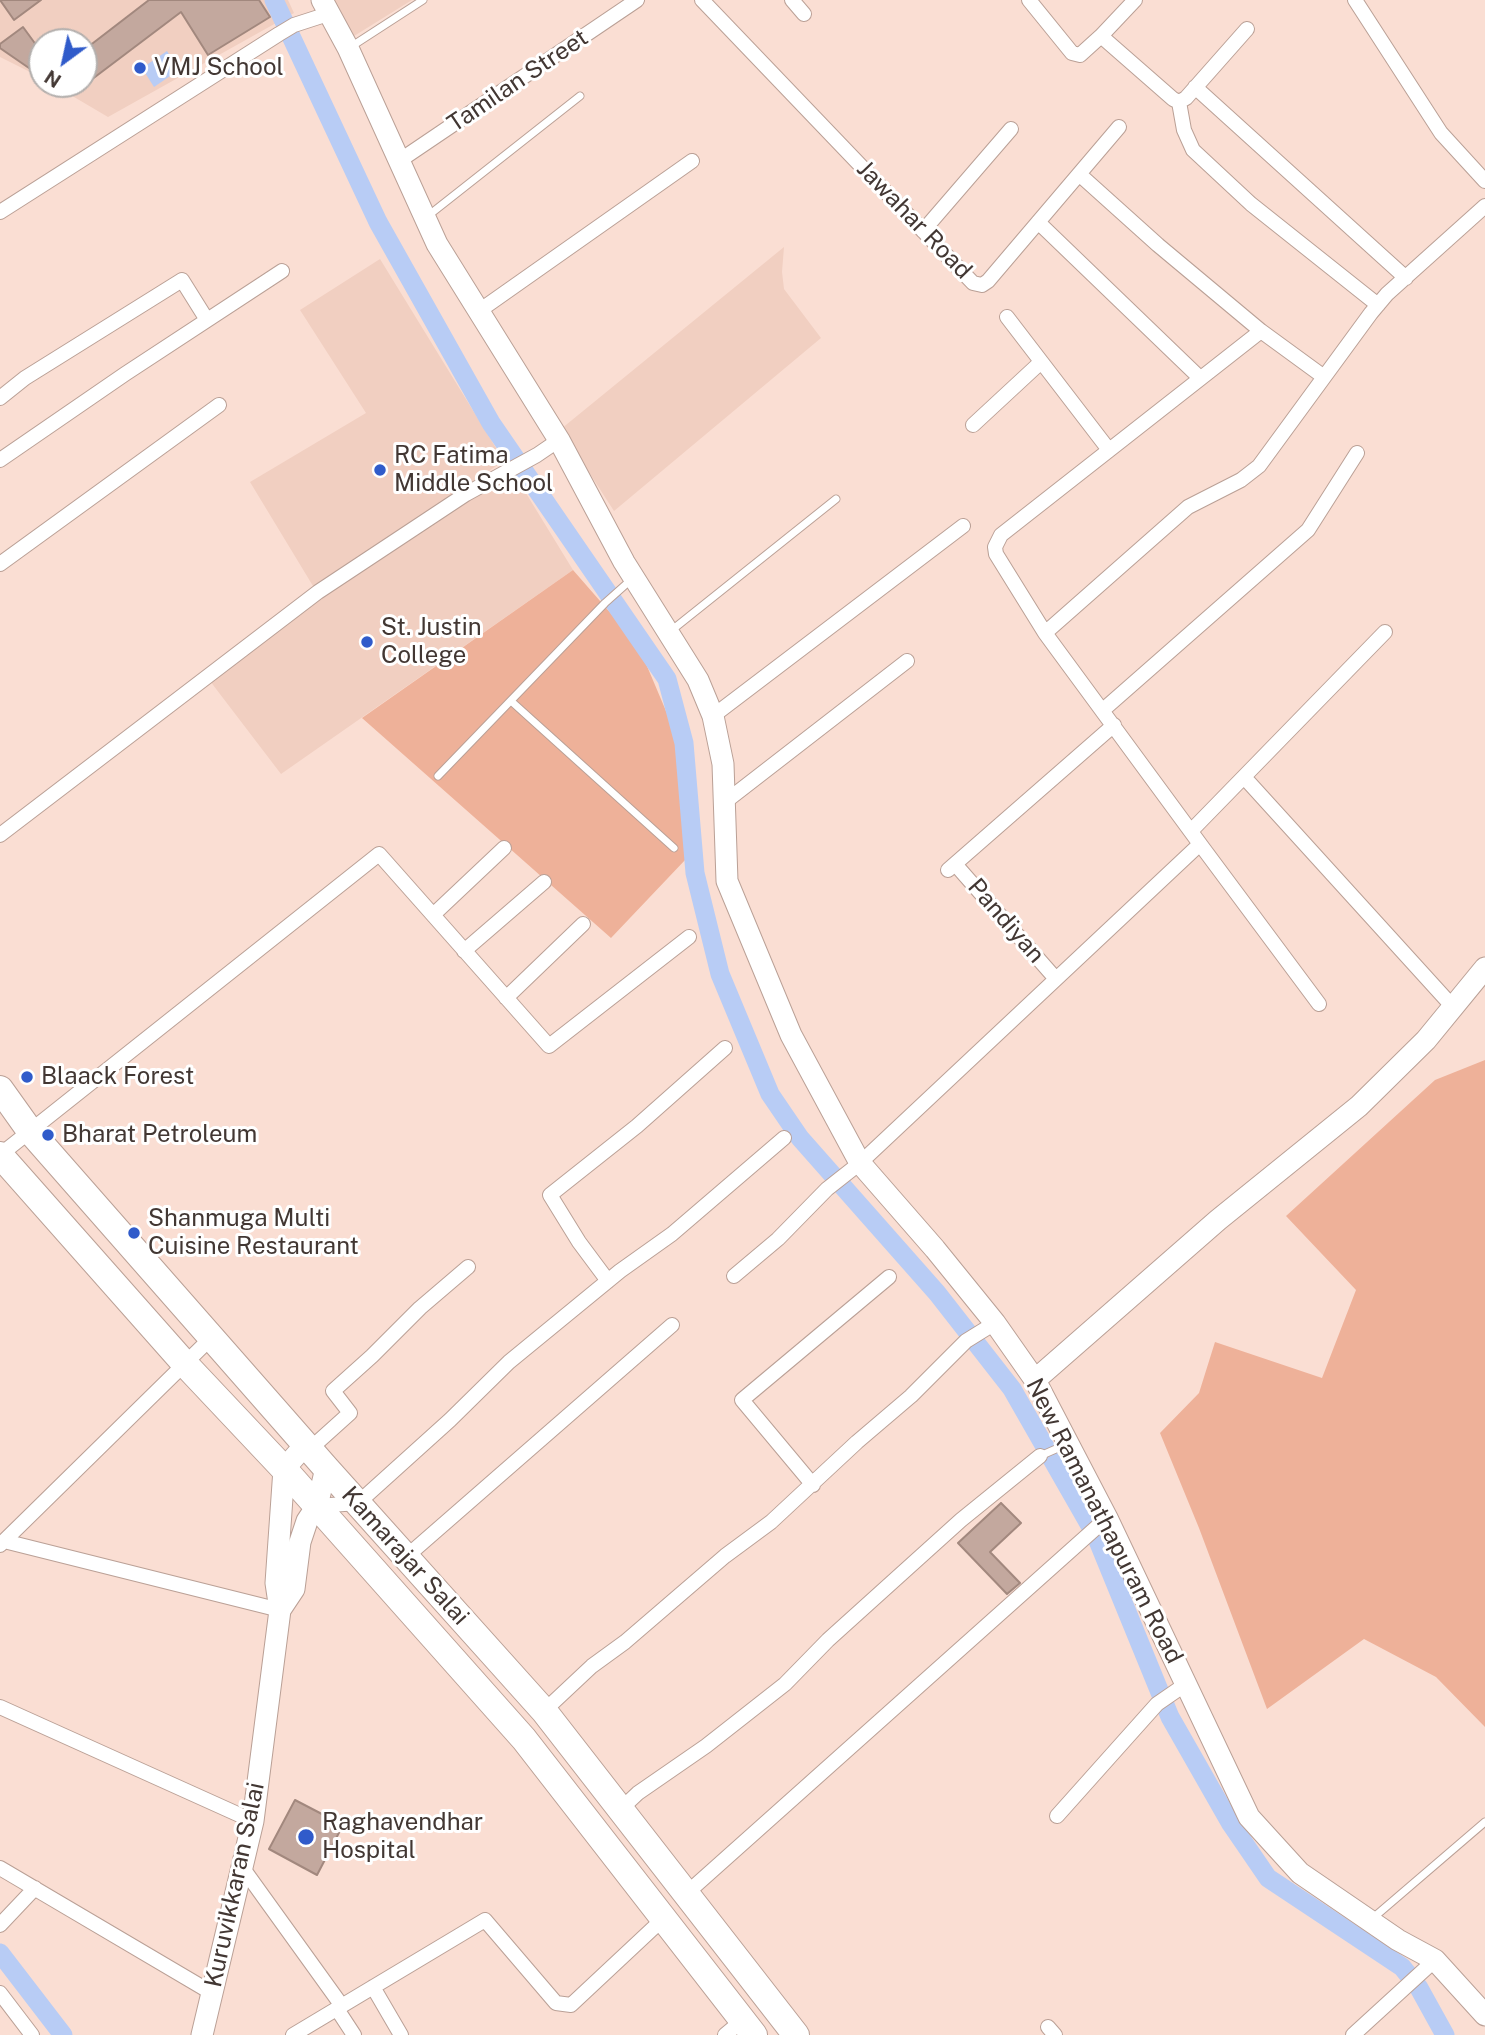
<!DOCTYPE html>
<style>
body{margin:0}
#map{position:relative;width:1485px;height:2035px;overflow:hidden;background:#faded3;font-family:"Public Sans",sans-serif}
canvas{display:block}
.north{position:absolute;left:28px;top:28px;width:70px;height:70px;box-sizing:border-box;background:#fff;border:2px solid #b3afad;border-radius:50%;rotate:213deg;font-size:19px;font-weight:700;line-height:28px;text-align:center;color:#423733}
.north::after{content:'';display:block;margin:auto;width:24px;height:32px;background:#305bca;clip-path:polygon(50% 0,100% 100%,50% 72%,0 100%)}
</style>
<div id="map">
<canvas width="1485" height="2035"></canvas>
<div class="north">N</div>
</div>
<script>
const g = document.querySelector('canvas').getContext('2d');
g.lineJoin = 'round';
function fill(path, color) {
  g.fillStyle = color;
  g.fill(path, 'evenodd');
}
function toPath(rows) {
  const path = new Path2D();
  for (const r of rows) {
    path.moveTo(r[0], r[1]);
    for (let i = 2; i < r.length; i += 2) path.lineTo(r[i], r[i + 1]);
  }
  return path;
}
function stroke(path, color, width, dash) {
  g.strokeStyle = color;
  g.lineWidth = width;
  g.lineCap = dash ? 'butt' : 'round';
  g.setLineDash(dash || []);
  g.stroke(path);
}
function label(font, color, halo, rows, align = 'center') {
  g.font = font + ' "Public Sans",sans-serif';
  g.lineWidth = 6;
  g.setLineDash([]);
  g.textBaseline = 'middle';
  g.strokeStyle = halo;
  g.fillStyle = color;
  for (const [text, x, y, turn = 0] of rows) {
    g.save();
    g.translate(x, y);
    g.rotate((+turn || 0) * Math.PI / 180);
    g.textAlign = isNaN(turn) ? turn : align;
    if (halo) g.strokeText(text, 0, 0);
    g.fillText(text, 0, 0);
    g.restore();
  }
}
const built = toPath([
 [0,0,288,0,294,13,108,117,52,84,84,84,84,42,42,42,42,78,0,57],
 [327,0,412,0,346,41],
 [784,247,782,272,784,289,821,338,614,511,561,429],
 [380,259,504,461,313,586,250,482,366,413,300,310],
 [513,472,573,570,281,774,210,681,316,602]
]);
const green = toPath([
 [573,570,621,625,644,659,674,730,679,765,686,859,611,938,362,718],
 [1485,1060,1485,1727,1436,1677,1364,1639,1267,1709,1199,1528,1160,1433,1199,1393,1215,1342,1322,1378,1356,1290,1286,1216,1435,1080]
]);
const water = toPath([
 [167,51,179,70,154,87,142,68]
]);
const canal = toPath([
 [274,0,378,222,491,423,667,679,684,743,695,873,720,974,770,1094,800,1138,937,1293,1012,1389,1096,1536,1170,1717,1231,1824,1268,1878,1402,1967,1419,1988,1445,2035],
 [0,1953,63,2035]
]);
const building = toPath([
 [0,0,41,0,14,20,0,0],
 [149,0,259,0,270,17,208,55,181,12,91,80,84,71,84,50,149,0],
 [23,27,42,53,42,77,0,48,0,44,23,27],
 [1001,1503,1021,1523,990,1552,1020,1583,1007,1594,958,1543,1001,1503],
 [295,1800,343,1825,317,1875,269,1849,295,1800]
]);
const lane = toPath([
 [349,48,423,0],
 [429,215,580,96],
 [672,630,836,499],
 [511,701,674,848],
 [438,776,605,603,633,578],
 [1040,1456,1065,1445],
 [1373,1918,1485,1822]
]);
const street = toPath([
 [702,0,973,283,982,285,988,281,1119,127],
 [792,0,804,14],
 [1029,0,1072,53,1080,55,1101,36,1173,99,1179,102],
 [1355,0,1441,133,1485,181],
 [1101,36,1135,0],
 [1195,87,1406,278],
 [1179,102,1184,130,1193,150,1251,204,1378,305],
 [1179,102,1186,98,1247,29],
 [399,161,637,0],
 [1079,174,1158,245,1261,331],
 [0,212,279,34,294,25,328,14],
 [1038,222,1200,378],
 [923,231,1011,129],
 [479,311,692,161],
 [1007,317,1109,450],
 [0,398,25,378,182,280,207,320],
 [973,425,1041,362],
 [0,460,125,374,282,271],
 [0,564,219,405],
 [1045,633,996,554,995,547,1001,535,1261,331,1324,377],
 [1103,710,1308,530,1357,453],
 [713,716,963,526],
 [1244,777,1453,1007],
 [725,802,907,661],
 [1191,831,1385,632],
 [0,835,318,592,466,494,537,455,559,440],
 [1200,844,1319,1004],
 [955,864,1056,979],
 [948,870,1114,725],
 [433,915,504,848],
 [464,951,544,882],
 [506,998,583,924],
 [0,1155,379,854,549,1046,689,937],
 [734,1276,778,1239,827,1189,860,1163,1200,844,1045,633,1188,507,1241,480,1259,466,1371,313,1387,294,1485,206],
 [608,1281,579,1242,550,1195,637,1126,725,1048],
 [310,1449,350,1413,333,1391,372,1356,420,1308,468,1267],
 [813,1485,742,1400,889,1277],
 [317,1506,358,1503,450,1420,509,1362,620,1271,672,1234,784,1138],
 [4,1541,280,1610],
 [0,1545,212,1337],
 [406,1557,672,1325],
 [0,1707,253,1821],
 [544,1711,592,1666,625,1642,725,1556,771,1522,857,1442,911,1396,966,1341,995,1323],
 [620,1810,638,1793,706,1746,785,1684,828,1640,961,1520,1040,1456],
 [1057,1816,1157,1704,1186,1684],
 [242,1867,342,2006],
 [0,1868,212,1993],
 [687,1893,1107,1518],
 [0,1925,35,1888],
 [373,1987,401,2035],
 [0,1993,32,2035],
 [337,2009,354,2035],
 [1048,2027,1055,2035],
 [293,2035,485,1920,556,2003,571,2005,664,1918],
 [725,2035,743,2020],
 [1353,2035,1435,1960]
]);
const secondary = toPath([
 [322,0,348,48,437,244,559,440,624,562,698,680,713,716,723,764,727,881,791,1035,860,1163,935,1249,995,1323,1035,1380,1107,1518,1249,1817,1300,1873,1398,1940,1435,1960,1485,2015],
 [1035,1380,1218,1220,1359,1106,1426,1040,1485,968],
 [280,1610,294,1589,300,1542,307,1521,317,1506,326,1468],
 [202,2035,253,1821,280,1610,276,1583,284,1469,306,1444]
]);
const highway = toPath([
 [0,1089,30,1131,326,1468,544,1711,796,2035],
 [0,1155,185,1364,284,1469,524,1739,754,2035]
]);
const markers = [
 [140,68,7,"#305bca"],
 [380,470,7,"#305bca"],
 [367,642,7,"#305bca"],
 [27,1077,7,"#305bca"],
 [48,1135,7,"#305bca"],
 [134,1233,7,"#305bca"],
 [306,1837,9,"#305bca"]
];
const poiNames = [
 ["VMJ School",154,68],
 ["RC Fatima",394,456],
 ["Middle School",394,484],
 ["St. Justin",381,628],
 ["College",381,656],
 ["Blaack Forest",41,1077],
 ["Bharat Petroleum",62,1135],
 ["Shanmuga Multi",148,1219],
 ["Cuisine Restaurant",148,1247],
 ["Raghavendhar",322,1823],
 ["Hospital",322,1851]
];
const streetNames = [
 ["Tamilan Street",518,81,-34],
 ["Jawahar Road",914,220,46],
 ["Pandiyan",1006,921,49],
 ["New Ramanathapuram Road",1104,1521,63],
 ["Kamarajar Salai",405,1556,48],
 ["Kuruvikkaran Salai",235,1885,-78]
];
fill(built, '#f1cfc1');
fill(green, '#eeb199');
fill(water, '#b8ccf5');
stroke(canal, '#b8ccf5', 19);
fill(building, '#c3a89e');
stroke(building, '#a2887e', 2);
stroke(lane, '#baa096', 9);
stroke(street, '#baa096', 16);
stroke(secondary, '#baa096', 23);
stroke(highway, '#baa096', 28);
stroke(lane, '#fff', 7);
stroke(street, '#fff', 14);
stroke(secondary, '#fff', 21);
stroke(highway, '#fff', 26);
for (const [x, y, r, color] of markers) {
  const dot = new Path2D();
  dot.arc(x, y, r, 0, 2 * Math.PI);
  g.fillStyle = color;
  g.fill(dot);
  stroke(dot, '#fff', 2.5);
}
label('24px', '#423733', '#fff', poiNames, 'left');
label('24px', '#423733', '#fff', streetNames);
</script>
